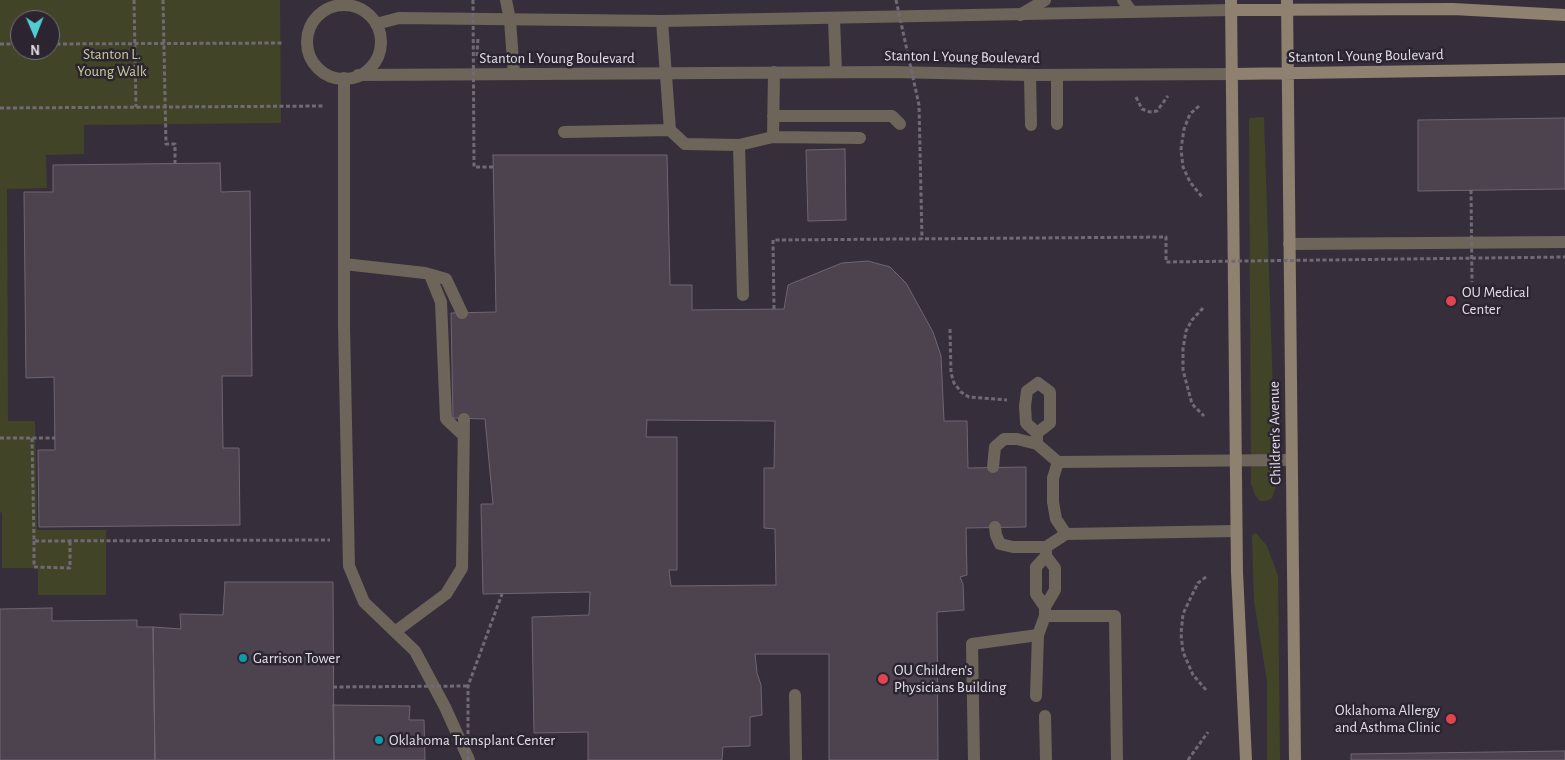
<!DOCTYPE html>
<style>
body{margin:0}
#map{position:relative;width:1565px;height:760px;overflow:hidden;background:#362f3b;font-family:"Alegreya Sans",sans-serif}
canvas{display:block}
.north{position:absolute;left:10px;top:10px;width:50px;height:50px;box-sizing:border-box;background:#2c2531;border:1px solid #756f7a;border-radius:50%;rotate:179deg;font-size:14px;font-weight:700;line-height:20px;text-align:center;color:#e3dfe7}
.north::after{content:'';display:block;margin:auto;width:18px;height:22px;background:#51ccd3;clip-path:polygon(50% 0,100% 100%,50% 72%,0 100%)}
</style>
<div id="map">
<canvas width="1565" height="760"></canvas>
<div class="north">N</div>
</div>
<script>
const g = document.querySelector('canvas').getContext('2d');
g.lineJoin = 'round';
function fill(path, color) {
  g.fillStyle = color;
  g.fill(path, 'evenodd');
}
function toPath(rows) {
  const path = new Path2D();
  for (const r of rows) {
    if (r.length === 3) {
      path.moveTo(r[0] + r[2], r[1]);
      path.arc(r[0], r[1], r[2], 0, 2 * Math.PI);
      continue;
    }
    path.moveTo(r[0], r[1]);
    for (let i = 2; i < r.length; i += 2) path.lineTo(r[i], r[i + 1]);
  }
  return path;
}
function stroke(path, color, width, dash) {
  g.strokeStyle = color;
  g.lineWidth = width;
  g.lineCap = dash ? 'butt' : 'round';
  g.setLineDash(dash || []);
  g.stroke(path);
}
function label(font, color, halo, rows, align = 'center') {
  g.font = font + ' "Alegreya Sans",sans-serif';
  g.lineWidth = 5;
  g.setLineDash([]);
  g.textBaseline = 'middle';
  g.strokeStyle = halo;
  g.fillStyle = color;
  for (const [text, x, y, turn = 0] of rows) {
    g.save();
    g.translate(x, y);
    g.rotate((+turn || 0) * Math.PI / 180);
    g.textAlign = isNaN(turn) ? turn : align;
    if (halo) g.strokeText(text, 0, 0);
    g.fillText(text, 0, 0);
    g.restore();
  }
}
const green = toPath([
 [0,0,280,0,281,123,84,125,84,154,46,155,47,188,7,189,8,421,35,421,37,530,106,530,106,595,38,595,38,568,2,568,2,513,0,512],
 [20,20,50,20,50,50,20,50],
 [1264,117,1276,486,1272,498,1266,501,1260,501,1255,495,1251,484,1249,118],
 [1256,533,1267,546,1278,576,1280,760,1267,760,1267,681,1254,601,1252,535]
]);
const building = toPath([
 [1565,118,1565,189,1418,191,1418,120,1565,118],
 [845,149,846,220,808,221,806,150,845,149],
 [493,155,667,155,670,285,692,285,692,310,784,309,788,285,842,263,868,261,890,267,906,283,933,332,941,356,944,421,967,421,968,468,1026,467,1026,527,966,528,967,575,960,577,963,584,964,610,937,612,938,760,829,760,829,654,755,654,757,673,761,685,762,715,750,717,750,746,723,747,722,760,588,760,588,732,534,733,532,617,589,615,590,592,483,594,481,504,493,504,485,419,453,418,451,313,496,312,493,155],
 [647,420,775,421,774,468,764,468,764,528,775,529,776,585,671,586,669,570,677,570,677,437,646,437,647,420],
 [220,163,221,192,250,191,252,376,222,376,223,448,239,448,240,525,39,527,38,450,55,450,54,377,26,378,24,192,53,192,53,165,220,163],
 [225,582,333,582,334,760,155,760,153,627,181,629,180,614,223,615,225,582],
 [52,608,52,621,137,620,137,627,153,627,155,760,0,760,0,609,52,608],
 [333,705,410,706,409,720,424,720,425,760,334,760,333,705],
 [1565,751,1565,760,1351,760,1351,754,1565,751]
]);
const path = toPath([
 [134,0,136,107],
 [0,44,20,44],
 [50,44,283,43],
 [477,56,478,37],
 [1136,97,1142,109,1150,112,1157,111,1168,96],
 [1199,106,1190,114,1184,129,1181,149,1183,167,1190,182,1203,198],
 [0,108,324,106],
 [1203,308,1192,320,1186,331,1183,349,1183,370,1192,404,1204,416],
 [950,329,951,373,954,383,961,392,969,397,1007,400],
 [0,438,55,438],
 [32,438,34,541,330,540],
 [34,541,34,567,70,568,70,541],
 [1206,577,1198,583,1191,597,1183,614,1181,634,1183,652,1193,675,1207,691],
 [1188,760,1208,732]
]);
const service = toPath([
 [506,0,510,20,514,74],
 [1123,0,1132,12],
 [1020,15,1045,0],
 [834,19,836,72],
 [662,21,670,130,685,144,739,145,773,137,774,72],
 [1030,75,1031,125],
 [1057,75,1057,124],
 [344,78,344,326,349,566,364,602,415,651,445,707,469,760],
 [773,116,892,116,900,124],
 [564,132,670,130],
 [773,137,860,138],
 [739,145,743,295],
 [1289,244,1565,242],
 [344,264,425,273,446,279,462,313],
 [430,275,441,302,446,419,464,436],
 [1037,433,1050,423,1050,392,1038,383,1027,391,1025,406,1026,423,1037,433,1037,444],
 [1058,462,1053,478,1053,502,1056,519,1066,534],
 [993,467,995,447,1004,439,1017,439,1037,444,1058,462,1291,460],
 [995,527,996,535,1000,544,1013,547,1046,547],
 [1045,607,1036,594,1036,567,1046,556],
 [1045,616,1115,616,1117,760],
 [396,631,446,594,462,568,464,419],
 [795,695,796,760],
 [1036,696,1038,635],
 [1045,716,1046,760],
 [974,760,972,644,1038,635,1045,616,1045,607,1055,590,1055,568,1046,556,1046,547,1066,534,1236,531]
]);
const tertiary = toPath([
 [344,42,37],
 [376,24,399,18,662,21,1231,10],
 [358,75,892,72,1030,75,1233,74]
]);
const secondary = toPath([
 [1231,0,1237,572,1246,760],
 [1287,0,1295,760],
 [1231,10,1453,9,1565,15],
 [1233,74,1565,69]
]);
const pathBridge = toPath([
 [163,0,166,144,175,144,175,163],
 [473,0,474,167,494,167],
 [896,0,919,105,922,239],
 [1471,190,1472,282],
 [774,309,773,240,1166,237,1166,262,1565,257],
 [333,687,468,686],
 [468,760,468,686,502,594]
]);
const markers = [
 [1451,301,6,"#e0444e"],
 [243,658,5,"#0f9aa8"],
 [883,679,6,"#e0444e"],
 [1451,719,6,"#e0444e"],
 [379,740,5,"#0f9aa8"]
];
const parkNames = [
 ["Stanton L.",112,54],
 ["Young Walk",112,71]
];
const streetNames = [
 ["Stanton L Young Boulevard",1366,56,-1],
 ["Stanton L Young Boulevard",962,57,1],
 ["Stanton L Young Boulevard",557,58],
 ["Children's Avenue",1275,433,-91]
];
const poiNames = [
 ["OU Medical",1462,292],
 ["Center",1462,309],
 ["Garrison Tower",253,658],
 ["OU Children's",894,670],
 ["Physicians Building",894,687],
 ["Oklahoma Allergy",1440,710,"right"],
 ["and Asthma Clinic",1440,727,"right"],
 ["Oklahoma Transplant Center",389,740]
];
fill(green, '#424428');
fill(building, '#4c434f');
stroke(building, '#706572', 1);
stroke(path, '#706a74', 3, [4, 2.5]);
stroke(service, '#6d655a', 12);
stroke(tertiary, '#6d655a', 12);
stroke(secondary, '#8e816f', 12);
stroke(pathBridge, '#706a74', 3, [4, 2.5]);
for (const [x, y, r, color] of markers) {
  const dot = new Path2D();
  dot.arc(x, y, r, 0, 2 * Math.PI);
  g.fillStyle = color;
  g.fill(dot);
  stroke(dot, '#2c2531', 2);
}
label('15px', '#c9cd94', '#2c2531', parkNames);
label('15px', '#e3dfe7', '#2c2531', streetNames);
label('15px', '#e3dfe7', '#2c2531', poiNames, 'left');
</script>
